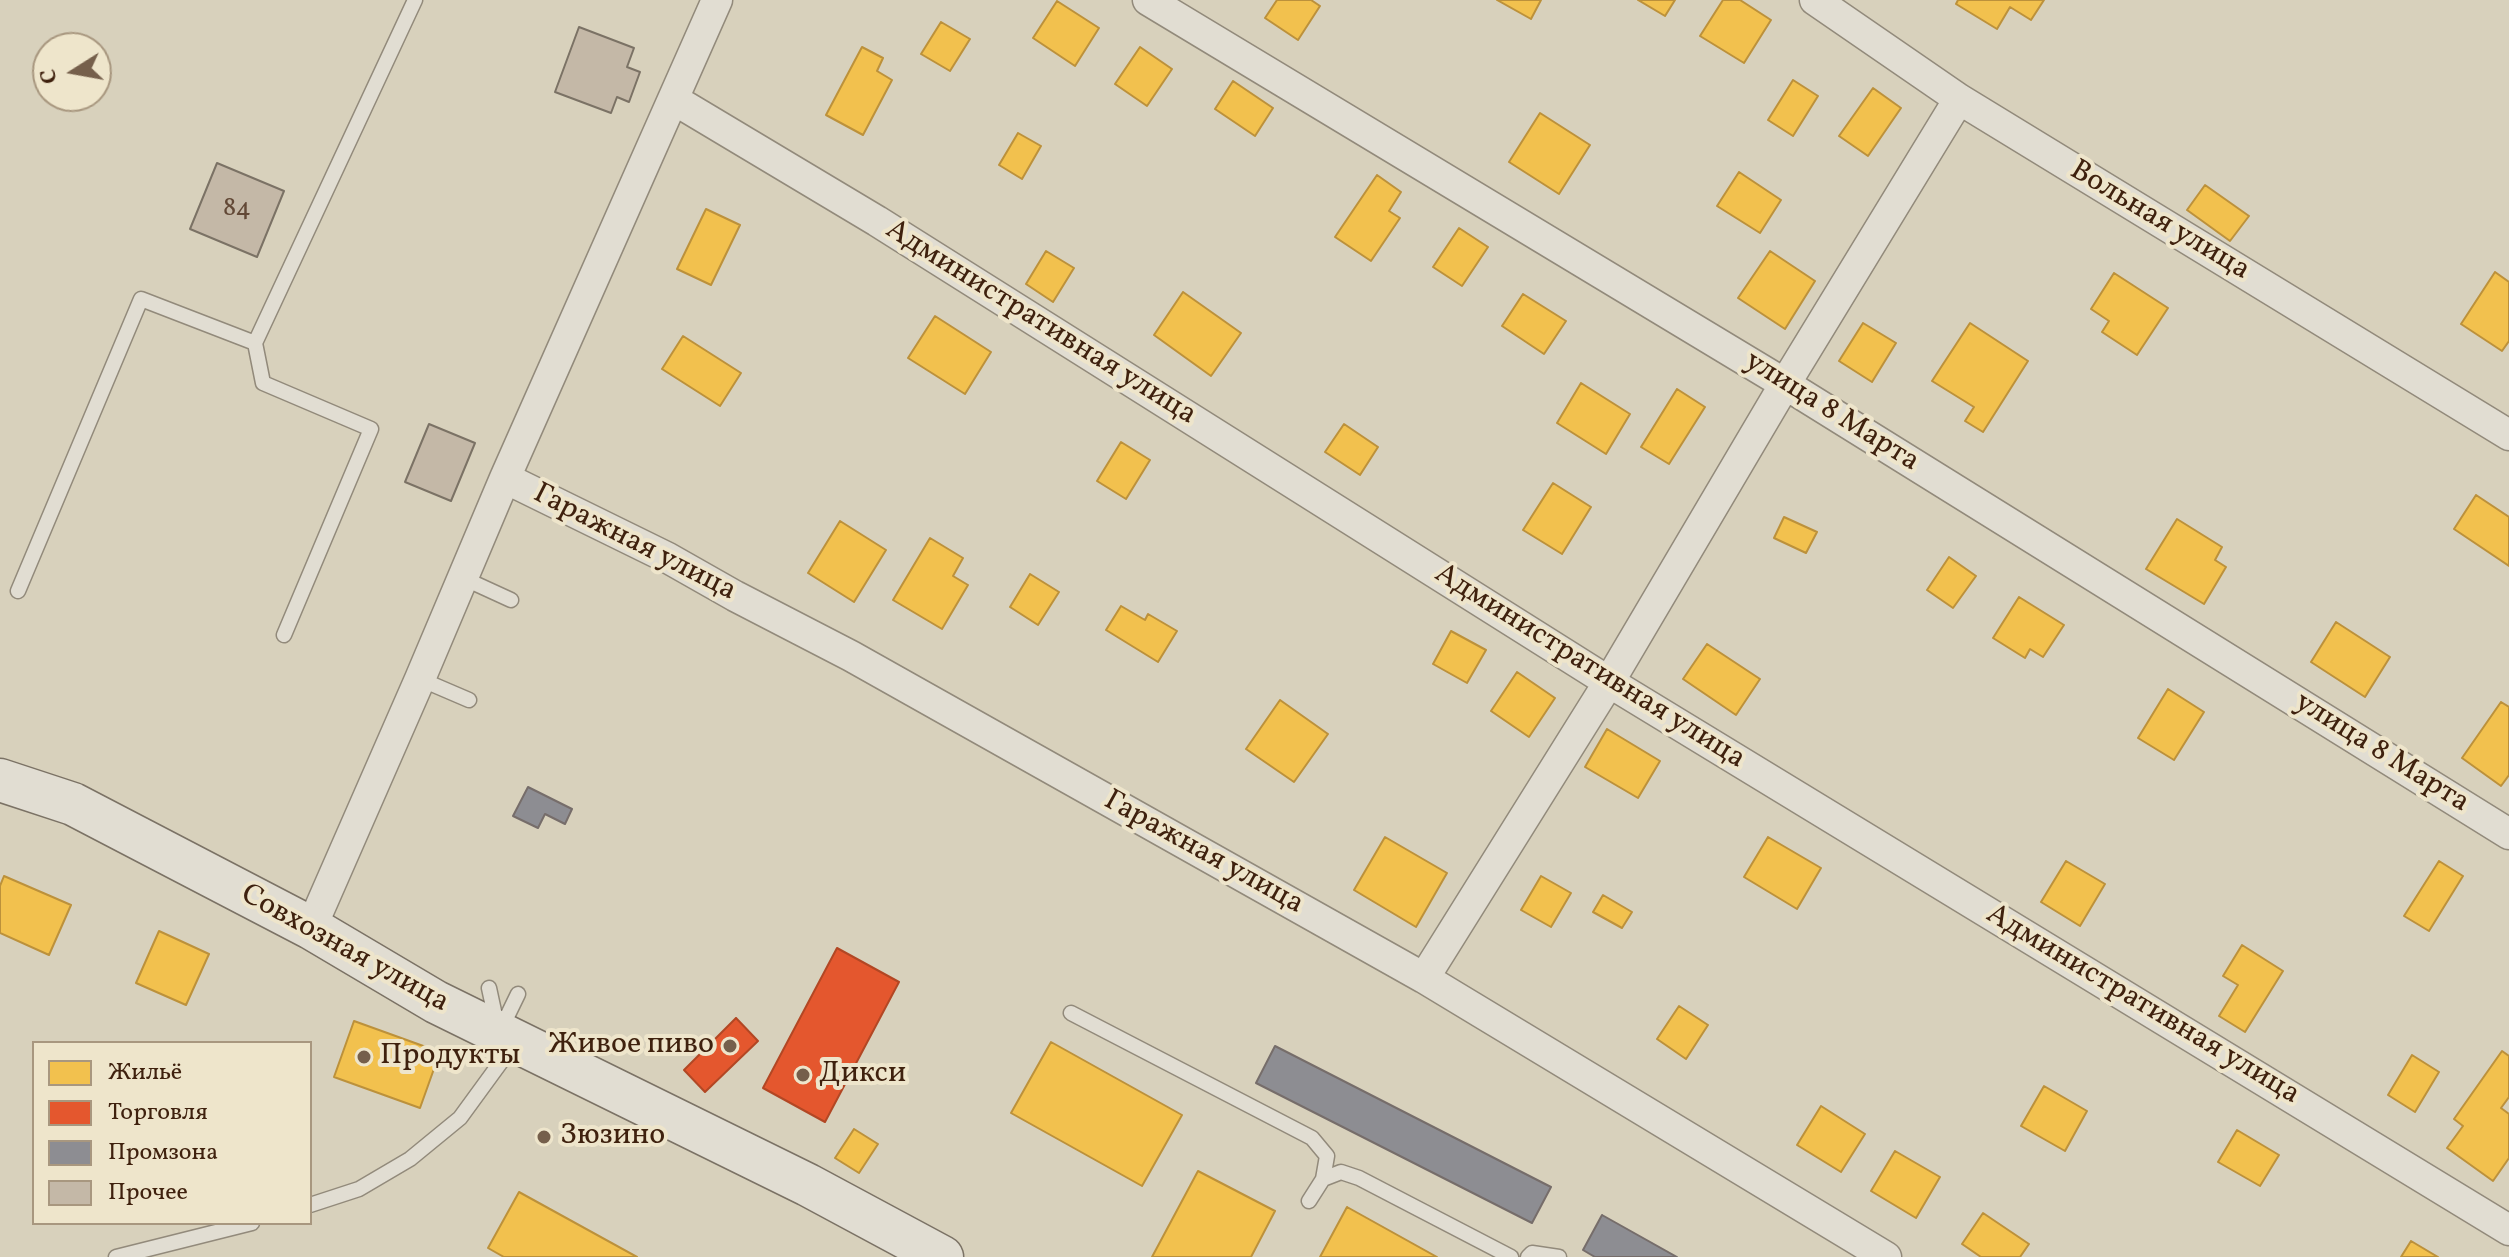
<!DOCTYPE html>
<meta charset="utf-8">
<style>
body{margin:0}
#map{position:relative;width:2509px;height:1257px;overflow:hidden;background:#d8d1bc;font-family:Vollkorn,serif}
canvas{display:block}
.legend{position:absolute;left:32px;top:1041px;width:280px;height:184px;box-sizing:border-box;background:#eee5cb;border:2px solid #a8977f;margin:0;padding:10px 14px;list-style:none;font-size:24px;color:#3f210e}
.legend li{display:flex;align-items:center;gap:16px;height:40px}
.legend b{width:40px;border:2px solid #a8977f}
.north{position:absolute;left:32px;top:32px;width:80px;height:80px;box-sizing:border-box;background:#eee5cb;border:2px solid #a8977f;border-radius:50%;rotate:259deg;font-size:22px;font-weight:700;line-height:32px;text-align:center;color:#3f210e}
.north::after{content:'';display:block;margin:auto;width:28px;height:36px;background:#755f4b;clip-path:polygon(50% 0,100% 100%,50% 72%,0 100%)}
</style>
<div id="map">
<canvas width="2509" height="1257"></canvas>
<ul class="legend">
<li><b style="height:22px;background:#f2c14e"></b>Жильё</li>
<li><b style="height:22px;background:#e4572e"></b>Торговля</li>
<li><b style="height:22px;background:#8d8d92"></b>Промзона</li>
<li><b style="height:22px;background:#c4b8a7"></b>Прочее</li>
</ul>
<div class="north">С</div>
</div>
<script>
const g = document.querySelector('canvas').getContext('2d');
g.lineJoin = 'round';
function fill(path, color) {
  g.fillStyle = color;
  g.fill(path, 'evenodd');
}
function toPath(rows) {
  const path = new Path2D();
  for (const r of rows) {
    path.moveTo(r[0], r[1]);
    for (let i = 2; i < r.length; i += 2) path.lineTo(r[i], r[i + 1]);
  }
  return path;
}
function stroke(path, color, width, dash) {
  g.strokeStyle = color;
  g.lineWidth = width;
  g.lineCap = dash ? 'butt' : 'round';
  g.setLineDash(dash || []);
  g.stroke(path);
}
function label(font, color, halo, rows, align = 'center') {
  g.font = font + ' Vollkorn,serif';
  g.lineWidth = 8;
  g.setLineDash([]);
  g.textBaseline = 'middle';
  g.strokeStyle = halo;
  g.fillStyle = color;
  for (const [text, x, y, turn = 0] of rows) {
    g.save();
    g.translate(x, y);
    g.rotate((+turn || 0) * Math.PI / 180);
    g.textAlign = isNaN(turn) ? turn : align;
    if (halo) g.strokeText(text, 0, 0);
    g.fillText(text, 0, 0);
    g.restore();
  }
}
const homes = toPath([
 [1277,0,1311,0,1320,6,1298,40,1265,18,1277,0],
 [1497,0,1541,0,1531,19,1497,0],
 [1638,0,1675,0,1665,16,1638,0],
 [1723,0,1740,0,1771,20,1744,63,1700,36,1723,0],
 [1958,0,2044,0,2031,20,2010,7,1997,29,1956,4,1958,0],
 [1057,1,1099,28,1075,66,1033,38,1057,1],
 [941,22,970,39,950,71,921,54,941,22],
 [862,47,883,58,877,71,892,80,863,135,826,115,862,47],
 [1140,47,1172,69,1147,106,1115,84,1140,47],
 [1793,80,1818,96,1793,136,1768,120,1793,80],
 [1233,81,1273,108,1255,136,1215,109,1233,81],
 [1873,88,1901,108,1868,156,1839,136,1873,88],
 [1540,113,1590,145,1559,194,1509,162,1540,113],
 [1018,133,1041,146,1022,179,999,165,1018,133],
 [1739,172,1781,200,1760,233,1717,206,1739,172],
 [1377,175,1401,192,1389,211,1400,218,1371,261,1335,237,1377,175],
 [2205,185,2249,216,2230,241,2187,210,2205,185],
 [706,209,740,225,711,285,677,269,706,209],
 [1459,228,1488,247,1462,286,1433,267,1459,228],
 [1046,251,1074,268,1053,302,1026,284,1046,251],
 [1770,251,1815,281,1785,329,1738,298,1770,251],
 [2495,272,2509,282,2509,341,2502,351,2461,324,2495,272],
 [2114,273,2168,308,2137,355,2102,332,2109,321,2091,309,2114,273],
 [1183,292,1241,333,1211,376,1154,335,1183,292],
 [1523,294,1566,321,1544,354,1502,326,1523,294],
 [935,316,991,352,965,394,908,358,935,316],
 [1863,323,1896,343,1872,382,1839,361,1863,323],
 [1970,323,2028,361,1983,432,1965,421,1974,407,1932,381,1970,323],
 [683,336,741,373,720,406,662,369,683,336],
 [1581,383,1630,414,1606,454,1557,423,1581,383],
 [1677,389,1705,407,1669,464,1641,447,1677,389],
 [1344,424,1378,447,1360,475,1325,452,1344,424],
 [1121,442,1150,460,1126,499,1097,481,1121,442],
 [1553,483,1591,507,1562,554,1523,530,1553,483],
 [2476,495,2509,517,2509,566,2454,529,2476,495],
 [1784,517,1817,532,1806,553,1774,538,1784,517],
 [2177,519,2222,547,2215,560,2226,567,2204,604,2146,569,2177,519],
 [840,521,886,550,854,602,808,573,840,521],
 [930,538,963,558,953,576,968,585,942,629,893,600,930,538],
 [1949,557,1976,576,1953,608,1927,590,1949,557],
 [1030,574,1059,592,1038,625,1010,607,1030,574],
 [2019,597,2064,625,2043,657,2030,649,2025,658,1993,638,2019,597],
 [1121,606,1145,620,1148,614,1177,631,1158,662,1106,630,1121,606],
 [2336,622,2390,657,2365,697,2311,662,2336,622],
 [1451,631,1486,650,1467,683,1433,664,1451,631],
 [1707,644,1760,679,1736,715,1683,679,1707,644],
 [1517,672,1555,698,1529,737,1491,711,1517,672],
 [2168,689,2204,712,2174,760,2138,738,2168,689],
 [1280,700,1328,734,1294,782,1246,749,1280,700],
 [2501,702,2509,707,2509,775,2501,786,2462,758,2501,702],
 [1607,729,1660,761,1638,798,1585,767,1607,729],
 [1385,837,1447,873,1416,927,1354,890,1385,837],
 [1768,837,1821,868,1797,909,1744,877,1768,837],
 [2066,861,2105,884,2080,926,2041,902,2066,861],
 [2439,861,2463,876,2429,931,2404,916,2439,861],
 [4,876,71,905,49,955,0,933,0,886,4,876],
 [1541,876,1571,893,1551,927,1521,910,1541,876],
 [1603,895,1632,912,1622,928,1593,912,1603,895],
 [159,931,209,954,186,1005,136,983,159,931],
 [2242,945,2283,971,2245,1032,2219,1016,2238,985,2223,976,2242,945],
 [1679,1006,1708,1025,1686,1059,1657,1039,1679,1006],
 [354,1021,440,1052,420,1108,334,1077,354,1021],
 [1051,1042,1182,1115,1142,1186,1011,1113,1051,1042],
 [2502,1051,2509,1056,2509,1097,2501,1108,2509,1114,2509,1158,2493,1181,2447,1148,2463,1126,2454,1119,2502,1051],
 [2412,1055,2439,1072,2415,1112,2388,1095,2412,1055],
 [2044,1086,2087,1111,2065,1151,2021,1126,2044,1086],
 [1821,1106,1865,1134,1841,1172,1797,1145,1821,1106],
 [854,1129,878,1144,859,1173,835,1158,854,1129],
 [2237,1130,2279,1155,2260,1186,2218,1162,2237,1130],
 [1895,1151,1940,1177,1916,1218,1871,1191,1895,1151],
 [1198,1171,1275,1211,1251,1257,1152,1257,1198,1171],
 [519,1192,637,1257,504,1257,488,1248,519,1192],
 [1347,1207,1437,1257,1320,1257,1347,1207],
 [1983,1213,2029,1244,2020,1257,1981,1257,1962,1244,1983,1213],
 [2411,1241,2438,1257,2401,1257,2411,1241]
]);
const shops = toPath([
 [837,948,899,982,825,1122,763,1088,837,948],
 [736,1018,758,1041,705,1092,684,1070,736,1018]
]);
const industry = toPath([
 [528,787,572,809,565,824,545,814,538,828,513,816,528,787],
 [1275,1046,1551,1187,1532,1223,1256,1083,1275,1046],
 [1602,1215,1677,1257,1595,1257,1583,1250,1602,1215]
]);
const building = toPath([
 [579,27,634,48,627,67,640,72,629,102,617,97,611,113,555,92,579,27],
 [217,163,284,191,257,257,190,229,217,163],
 [429,424,475,443,451,501,405,482,429,424]
]);
const lane = toPath([
 [255,343,263,383,371,429,284,635],
 [463,578,511,600],
 [18,591,141,299,255,343,415,0],
 [420,679,469,700],
 [489,988,497,1025],
 [1071,1013,1312,1138,1327,1156,1323,1179,1309,1201],
 [501,1029,518,994],
 [1323,1179,1341,1172,1359,1178,1511,1257],
 [310,1205,359,1189,410,1159,460,1118,514,1044],
 [116,1257,252,1223],
 [1528,1257,1532,1253,1559,1257]
]);
const street = toPath([
 [1148,0,1785,384,2509,834],
 [1815,0,1959,99,2509,435],
 [673,99,877,221,1609,682,2509,1230],
 [505,478,668,558,735,596,851,656,1424,978,1886,1257],
 [311,928,420,679,505,478,717,0],
 [1424,978,1609,682,1785,384,1959,99]
]);
const secondary = toPath([
 [0,780,73,804,311,928,436,1002,808,1185,942,1257]
]);
const markers = [
 [730,1046,8,"#755f4b"],
 [364,1057,8,"#755f4b"],
 [803,1075,8,"#755f4b"],
 [544,1137,8,"#755f4b"]
];
const numberNames = [
 ["84",237,210]
];
const streetNames = [
 ["Вольная улица",2159,222,31],
 ["Административная улица",1040,324,32],
 ["улица 8 Марта",1831,413,32],
 ["Гаражная улица",634,544,27],
 ["Административная улица",1589,668,32],
 ["улица 8 Марта",2381,754,32],
 ["Гаражная улица",1203,854,29],
 ["Совхозная улица",344,950,29],
 ["Административная улица",2142,1006,31]
];
const poiNames = [
 ["Живое пиво",714,1046,"right"],
 ["Продукты",380,1057],
 ["Дикси",819,1075],
 ["Зюзино",560,1137]
];
fill(homes, '#f2c14e');
stroke(homes, '#bc913b', 2);
fill(shops, '#e4572e');
stroke(shops, '#b24724', 2);
fill(industry, '#8d8d92');
stroke(industry, '#766d6a', 2);
fill(building, '#c4b8a7');
stroke(building, '#7b7265', 2);
stroke(lane, '#928a7b', 17);
stroke(street, '#928a7b', 33);
stroke(secondary, '#7b7265', 45);
stroke(lane, '#e1ddd2', 14);
stroke(street, '#e1ddd2', 30);
stroke(secondary, '#e1ddd2', 42);
for (const [x, y, r, color] of markers) {
  const dot = new Path2D();
  dot.arc(x, y, r, 0, 2 * Math.PI);
  g.fillStyle = color;
  g.fill(dot);
  stroke(dot, '#eee5cb', 3);
}
label('26px', '#624836', null, numberNames);
label('30px', '#3f210e', '#eee5cb', streetNames);
label('30px', '#3f210e', '#eee5cb', poiNames, 'left');
</script>
